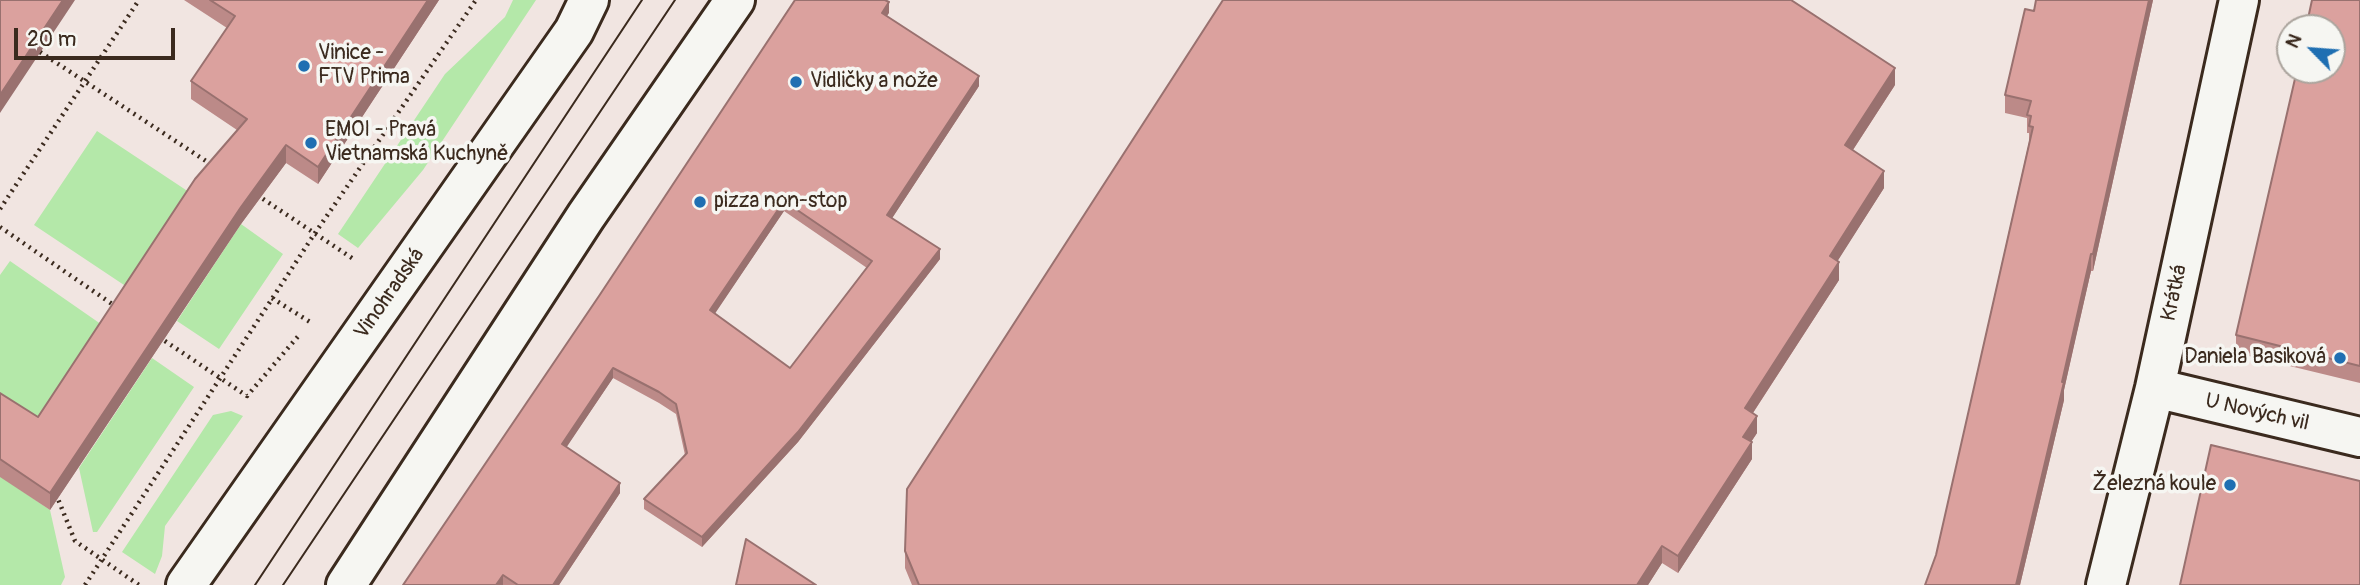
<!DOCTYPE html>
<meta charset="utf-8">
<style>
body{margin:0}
#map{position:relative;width:2360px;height:585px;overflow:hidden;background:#f1e5e1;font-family:Pangolin,sans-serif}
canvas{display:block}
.north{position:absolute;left:2276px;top:14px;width:70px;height:70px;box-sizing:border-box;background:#f6f6f2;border:2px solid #aba49d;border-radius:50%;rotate:295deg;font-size:19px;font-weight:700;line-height:28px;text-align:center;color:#3b2a1e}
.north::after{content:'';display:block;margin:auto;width:24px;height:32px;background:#1f6fb2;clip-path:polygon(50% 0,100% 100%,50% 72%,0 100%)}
.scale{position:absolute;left:14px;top:28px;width:161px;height:32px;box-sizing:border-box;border:4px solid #3b2a1e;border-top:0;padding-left:9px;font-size:21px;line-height:24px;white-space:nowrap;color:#3b2a1e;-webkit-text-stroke:5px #f6f6f2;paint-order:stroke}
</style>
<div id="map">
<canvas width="2360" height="585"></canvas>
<div class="north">N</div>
<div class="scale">20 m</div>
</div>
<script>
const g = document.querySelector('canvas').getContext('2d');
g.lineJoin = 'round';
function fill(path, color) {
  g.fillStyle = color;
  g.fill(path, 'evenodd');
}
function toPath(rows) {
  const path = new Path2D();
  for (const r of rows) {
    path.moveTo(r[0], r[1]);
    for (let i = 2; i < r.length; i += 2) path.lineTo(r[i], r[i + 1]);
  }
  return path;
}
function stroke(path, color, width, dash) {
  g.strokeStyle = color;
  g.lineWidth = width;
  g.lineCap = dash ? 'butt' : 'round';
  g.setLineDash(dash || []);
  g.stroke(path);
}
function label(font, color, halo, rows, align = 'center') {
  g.font = font + ' Pangolin,sans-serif';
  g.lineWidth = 7;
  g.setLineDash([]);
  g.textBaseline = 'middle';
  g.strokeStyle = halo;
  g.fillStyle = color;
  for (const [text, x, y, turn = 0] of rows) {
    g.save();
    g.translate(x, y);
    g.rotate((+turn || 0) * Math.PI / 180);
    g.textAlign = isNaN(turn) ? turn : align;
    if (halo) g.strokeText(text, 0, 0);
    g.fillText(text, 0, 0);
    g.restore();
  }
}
const green = toPath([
 [513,0,536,0,423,170,358,248,338,234,445,74,505,17],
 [97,131,195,196,133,291,34,225],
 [241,224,283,254,219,349,177,321],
 [10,261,108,329,43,426,0,396,0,275],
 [152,358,194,387,97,532,93,532,79,468],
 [231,411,243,416,165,526,162,556,155,574,122,552,213,415],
 [0,476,50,510,65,577,61,585,0,585]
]);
const path = toPath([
 [40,52,212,165],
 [257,195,355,260],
 [0,209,139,0],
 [0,227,115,306],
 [272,298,310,322],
 [159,337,247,396,300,334],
 [56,494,75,541,139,585],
 [85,585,315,233,476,0]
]);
const minor = toPath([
 [2155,388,2360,437],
 [2106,585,2155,388,2239,0]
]);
const secondary = toPath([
 [186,585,574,31,589,0],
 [346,585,586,216,735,0]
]);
const tram = toPath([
 [255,585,642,0],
 [283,585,675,0]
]);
const wall = toPath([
 [184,0,439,0,318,184,286,163,241,224,50,510,0,477,0,393,38,417,237,130,191,99,191,81,227,28],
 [2153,0,2093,271,2091,271,2076,336,2064,390,2064,400,2020,585,1925,585,1936,555,2029,142,2029,133,2027,133,2027,118,2005,113,2005,95,2034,11],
 [2360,0,2360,383,2236,353,2236,335],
 [889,13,887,16,979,86,892,218,940,259,798,442,702,547,644,509,644,499,685,455,676,414,659,403,613,378,566,447,620,493,559,585,403,585],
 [784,211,867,268,790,368,714,314],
 [1895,85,1853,150,1884,188,1837,261,1839,280,1753,413,1757,433,1751,442,1752,459,1678,573,1662,563,1648,585,912,585,905,568,905,551]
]);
const shadedWall = toPath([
 [63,0,75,0,0,113,0,95],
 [428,0,439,0,318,184,318,167],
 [2149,0,2153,0,2093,271,2093,254],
 [889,2,889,13,882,23,882,13],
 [1895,68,1895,85,1845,162,1845,145],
 [979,76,979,86,887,226,887,215],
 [286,145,286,163,241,224,50,510,50,493,241,207],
 [1884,171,1884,188,1830,273,1830,256],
 [784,201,784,211,710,321,710,310],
 [940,249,940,259,798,442,702,547,702,537],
 [2091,254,2091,271,2064,390,2064,400,2020,585,2016,585],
 [1839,262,1839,280,1745,425,1745,408],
 [613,368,613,378,562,454,562,444],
 [1757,416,1757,433,1743,454,1743,437],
 [1752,442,1752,459,1678,573,1678,556],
 [620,483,620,493,559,585,553,585],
 [1662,546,1662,563,1648,585,1637,585],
 [503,575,503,585,496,585]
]);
const building = toPath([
 [0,0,63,0,0,95,0,0],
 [210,0,428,0,318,167,286,145,241,207,50,493,0,459,0,393,38,417,195,179,247,119,191,81,235,16,210,0],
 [795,0,885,0,889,2,882,13,979,76,887,215,940,249,798,432,702,537,644,499,687,453,676,404,659,392,613,368,562,444,620,483,553,585,518,585,503,575,496,585,403,585,599,296,795,0],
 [784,201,872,261,790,368,710,310,784,201],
 [1223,0,1791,0,1895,68,1845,145,1884,171,1830,256,1839,262,1745,408,1757,416,1743,437,1752,442,1678,556,1662,546,1637,585,919,585,905,551,907,489,1223,0],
 [2036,0,2149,0,2093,254,2091,254,2062,382,2064,382,2016,585,1925,585,1936,555,2033,127,2029,126,2031,116,2027,115,2031,101,2005,95,2025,9,2034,11,2036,0],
 [2312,0,2360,0,2360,366,2236,335,2297,70,2332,70,2332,28,2306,28,2312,0],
 [2211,445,2360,481,2360,585,2180,585,2211,445],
 [746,539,816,585,736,585,746,539]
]);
const markers = [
 [304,66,7,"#1f6fb2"],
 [796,82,7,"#1f6fb2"],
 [311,143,7,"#1f6fb2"],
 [700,202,7,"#1f6fb2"],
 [2340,358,7,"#1f6fb2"],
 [2230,485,7,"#1f6fb2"]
];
const poiNames = [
 ["Vinice -",318,54],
 ["FTV Prima",318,78],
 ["Vidličky a nože",810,82],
 ["EMOI - Pravá",325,131],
 ["Vietnamská Kuchyně",325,155],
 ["pizza non-stop",714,202],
 ["Daniela Basiková",2326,358,"right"],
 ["Železná koule",2216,485,"right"]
];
const streetNames = [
 ["Krátká",2175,293,-78],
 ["Vinohradská",390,294,-55],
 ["U Nových vil",2257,413,13]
];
fill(green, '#b4e8a9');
stroke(minor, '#3b2a1e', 44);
stroke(secondary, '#3b2a1e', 44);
stroke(path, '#3b2a1e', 4.5, [2, 5]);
stroke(minor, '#f6f6f2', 38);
stroke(secondary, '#f6f6f2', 38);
stroke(tram, '#3b2a1e', 2);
fill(wall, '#bc8a88');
fill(shadedWall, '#99716f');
fill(building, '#dba19e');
stroke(building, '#99716f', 2);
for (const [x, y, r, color] of markers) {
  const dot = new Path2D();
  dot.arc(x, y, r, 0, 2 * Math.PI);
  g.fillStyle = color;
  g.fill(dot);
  stroke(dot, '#f6f6f2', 2.5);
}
label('21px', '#3b2a1e', '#f6f6f2', poiNames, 'left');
label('21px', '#3b2a1e', '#f6f6f2', streetNames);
</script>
